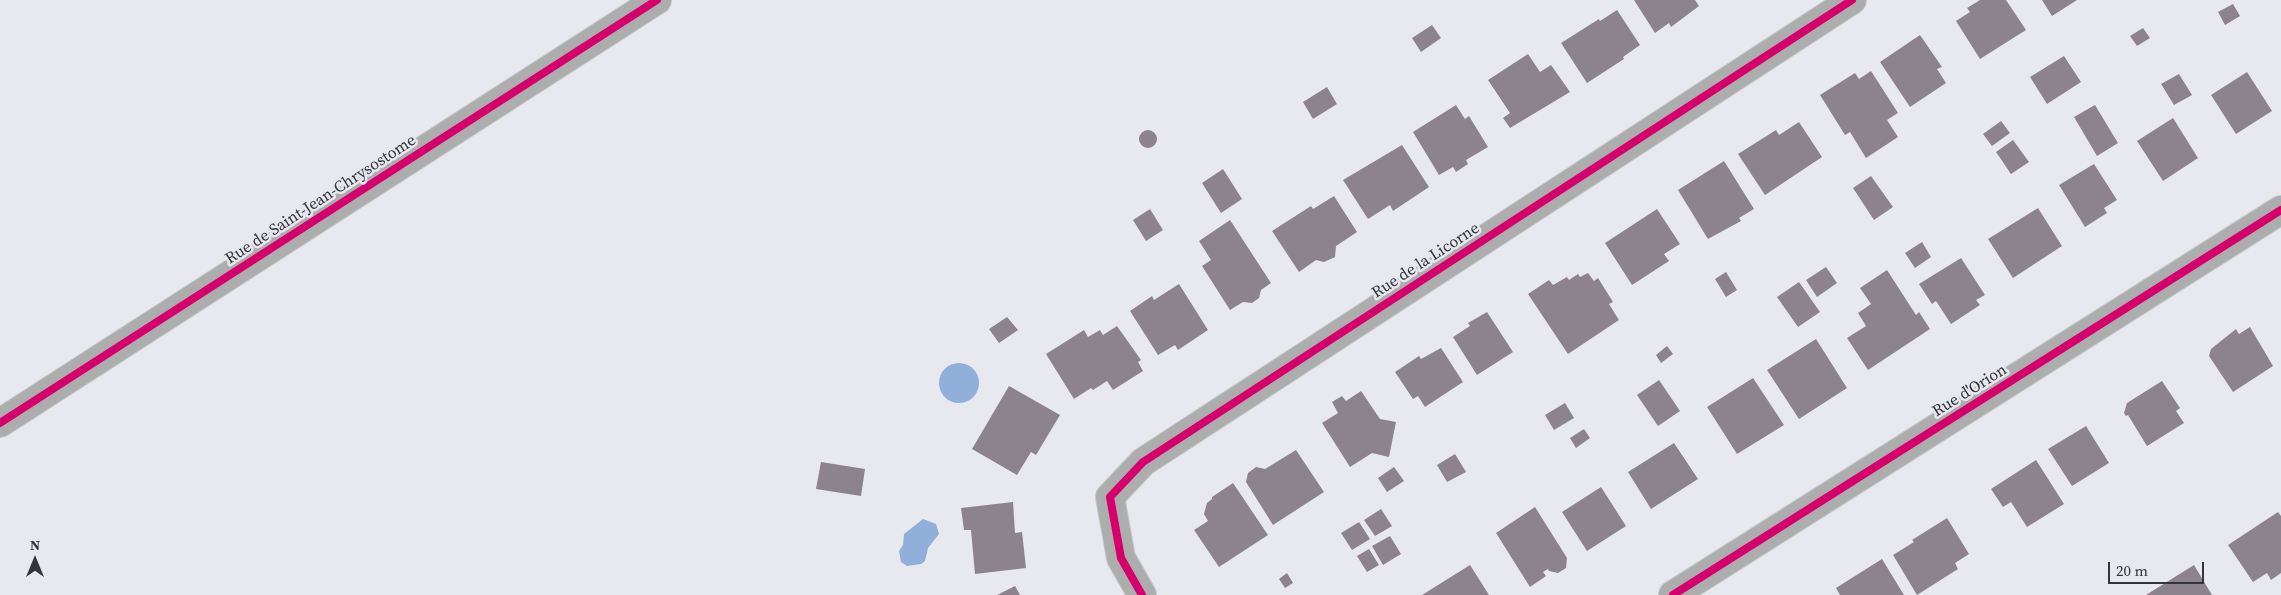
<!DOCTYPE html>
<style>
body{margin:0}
#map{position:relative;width:2281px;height:595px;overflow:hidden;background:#e8e9ee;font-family:"Source Serif 4",serif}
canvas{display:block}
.north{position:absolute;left:10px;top:535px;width:50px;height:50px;-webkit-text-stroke:4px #e6e8f0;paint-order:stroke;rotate:0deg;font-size:14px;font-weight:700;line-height:20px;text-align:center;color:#343538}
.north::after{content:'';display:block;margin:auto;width:18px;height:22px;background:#343538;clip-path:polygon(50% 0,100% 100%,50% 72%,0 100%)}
.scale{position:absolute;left:2108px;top:562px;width:96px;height:22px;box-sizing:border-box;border:2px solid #343538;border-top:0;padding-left:6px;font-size:15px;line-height:18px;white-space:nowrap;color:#343538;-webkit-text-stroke:4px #e6e8f0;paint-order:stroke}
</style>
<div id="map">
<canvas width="2281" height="595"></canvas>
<div class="north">N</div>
<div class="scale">20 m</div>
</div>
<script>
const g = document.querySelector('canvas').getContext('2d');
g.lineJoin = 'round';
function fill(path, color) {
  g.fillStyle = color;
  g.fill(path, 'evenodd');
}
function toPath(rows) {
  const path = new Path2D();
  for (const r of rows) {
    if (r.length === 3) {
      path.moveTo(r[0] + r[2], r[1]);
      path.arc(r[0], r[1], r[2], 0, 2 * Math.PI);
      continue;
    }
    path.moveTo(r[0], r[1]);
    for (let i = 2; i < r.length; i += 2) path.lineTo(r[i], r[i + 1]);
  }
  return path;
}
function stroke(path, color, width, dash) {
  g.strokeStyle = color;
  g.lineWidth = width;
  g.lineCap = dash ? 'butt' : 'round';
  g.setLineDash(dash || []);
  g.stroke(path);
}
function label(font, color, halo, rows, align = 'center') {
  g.font = font + ' "Source Serif 4",serif';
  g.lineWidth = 5;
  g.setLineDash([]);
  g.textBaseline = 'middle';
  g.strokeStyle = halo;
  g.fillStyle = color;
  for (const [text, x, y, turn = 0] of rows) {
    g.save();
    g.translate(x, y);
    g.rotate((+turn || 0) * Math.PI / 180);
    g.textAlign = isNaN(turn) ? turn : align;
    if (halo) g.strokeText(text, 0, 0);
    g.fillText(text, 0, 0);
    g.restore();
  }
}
const water = toPath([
 [959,383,20],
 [923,519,936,524,939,534,928,548,925,561,921,564,907,566,901,562,899,551,903,545,904,534]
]);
const building = toPath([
 [1634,0,1695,0,1699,6,1671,27,1669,23,1655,33],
 [1980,0,2006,0,2026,30,1980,59,1956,21,1970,12,1967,8],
 [2042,0,2077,0,2052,16],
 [2233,4,2240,16,2225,25,2218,12],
 [1617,10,1640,45,1623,57,1624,59,1587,83,1561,43,1599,19,1600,21],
 [1432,25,1441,38,1421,52,1412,38],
 [2143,28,2150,38,2137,46,2130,36],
 [1920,35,1942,67,1937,69,1946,83,1910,107,1880,62],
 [1528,54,1540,72,1551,65,1570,92,1510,128,1503,118,1510,113,1488,80],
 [2064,56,2081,82,2047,104,2030,77],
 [1871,71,1898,113,1887,120,1898,137,1866,158,1850,132,1845,135,1820,95,1855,73,1859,79],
 [2247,72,2272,111,2236,134,2211,95],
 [2179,74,2192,95,2174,105,2161,84],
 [1327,87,1337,104,1313,119,1303,102],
 [1456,105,1465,119,1469,116,1488,147,1466,160,1468,164,1456,172,1453,167,1439,175,1413,132],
 [2095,105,2118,143,2097,156,2074,117],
 [2173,118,2198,158,2163,181,2137,141],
 [2001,121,2010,133,1992,146,1983,134],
 [1799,122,1822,157,1765,195,1738,154,1776,130,1779,135],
 [1148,139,9],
 [2013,140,2029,162,2011,174,1996,152],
 [1402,145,1429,187,1393,211,1390,205,1368,219,1343,180],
 [1724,161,1754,209,1739,218,1741,221,1708,239,1678,190],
 [2094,164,2117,200,2104,208,2107,213,2085,227,2059,185],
 [1223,169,1242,199,1221,213,1202,183],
 [1871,176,1893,207,1874,220,1853,188],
 [1334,196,1357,232,1336,246,1335,257,1324,262,1316,260,1299,272,1272,231,1311,206,1313,209],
 [2038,208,2062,246,2013,278,1988,239],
 [1150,209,1163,230,1146,241,1133,220],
 [1657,209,1680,244,1664,254,1669,261,1632,285,1605,243],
 [1230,220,1271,283,1261,290,1259,298,1252,303,1243,302,1230,310,1202,266,1211,260,1199,241],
 [1922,242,1931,257,1915,268,1905,253],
 [1961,258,1985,295,1976,300,1980,305,1951,324,1936,301,1932,304,1919,284],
 [1826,267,1837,283,1817,297,1806,280],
 [1887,270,1916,315,1919,312,1930,329,1868,370,1847,338,1866,326,1858,313,1871,304,1860,288],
 [1726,272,1737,290,1726,297,1715,279],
 [1588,273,1594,281,1598,278,1613,302,1609,304,1619,320,1568,354,1528,294,1549,280,1553,285,1567,277,1569,280,1578,274,1580,277],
 [1799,282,1820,312,1798,327,1777,297],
 [1179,284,1208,330,1178,350,1175,345,1158,355,1130,311,1152,296,1154,300],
 [1487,312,1513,352,1477,375,1453,337,1470,326,1468,323],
 [1007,317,1018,330,999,343,989,329],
 [1117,326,1141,360,1138,362,1143,371,1113,390,1107,381,1093,390,1091,388,1074,399,1046,354,1084,330,1088,337,1100,330,1103,335],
 [2250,327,2273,366,2233,392,2209,356,2211,349,2236,329,2239,334],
 [1816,339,1847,388,1799,419,1767,370],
 [1667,346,1673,354,1661,363,1656,355],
 [1441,348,1463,382,1425,407,1418,396,1413,399,1395,372,1419,356,1421,359],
 [1753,378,1784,425,1737,454,1707,407],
 [1659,380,1680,411,1658,426,1637,395],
 [2162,381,2180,408,2176,411,2184,423,2147,446,2128,415,2126,416,2124,413,2127,403],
 [1009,386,1060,415,1036,455,1031,452,1017,475,972,449],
 [1361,391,1380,419,1396,422,1389,457,1372,453,1350,467,1322,423,1338,413,1332,402,1342,396,1346,401],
 [1565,403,1574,418,1554,430,1545,415],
 [2086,426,2109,463,2072,486,2048,449],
 [1584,429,1590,438,1576,448,1570,438],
 [1674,443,1698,479,1651,509,1628,472],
 [1296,450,1324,492,1273,525,1246,482,1248,473,1256,467,1265,469],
 [1455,454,1466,472,1447,482,1437,465],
 [2036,460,2064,504,2027,527,2011,502,2003,507,1991,489],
 [821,462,865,469,861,496,816,489],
 [1394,467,1404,481,1387,492,1378,478],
 [1233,483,1268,535,1219,567,1194,530,1208,521,1204,514,1207,503,1212,499,1212,497],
 [1601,487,1626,526,1587,551,1562,512],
 [1013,502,1015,533,1022,532,1026,568,975,574,971,530,964,530,961,508],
 [1535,507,1567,558,1566,568,1558,573,1549,571,1548,569,1543,572,1546,576,1530,587,1496,533],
 [1381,509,1392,526,1375,536,1364,520],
 [2278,512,2281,516,2281,573,2271,580,2267,573,2253,582,2228,545],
 [1947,518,1969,554,1955,563,1958,569,1917,595,1893,555,1914,542,1912,540],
 [1359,522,1370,539,1352,550,1341,533],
 [1390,536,1401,554,1383,565,1372,546],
 [1369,549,1379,565,1367,572,1357,556],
 [1882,559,1904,595,1840,595,1836,588],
 [1470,565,1489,595,1422,595],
 [2194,565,2212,595,2146,595],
 [1287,573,1293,583,1285,588,1279,579],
 [1015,586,1020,595,997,595]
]);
const minor = toPath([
 [0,423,657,0],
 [1142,595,1121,558,1110,497,1143,462,1852,0],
 [1673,595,2281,210]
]);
const cycleway = toPath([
 [0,423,657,0],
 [1142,595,1121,558,1110,497,1143,462,1852,0],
 [1673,595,2281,210]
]);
const streetNames = [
 ["Rue de Saint-Jean-Chrysostome",321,200,-33],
 ["Rue de la Licorne",1426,261,-33],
 ["Rue d'Orion",1970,391,-32]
];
fill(water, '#90afda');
fill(building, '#8c838f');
stroke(minor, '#c5c6c9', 30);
stroke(minor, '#acadad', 28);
stroke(cycleway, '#d6006c', 8);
label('16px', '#343538', '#e6e8f0', streetNames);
</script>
